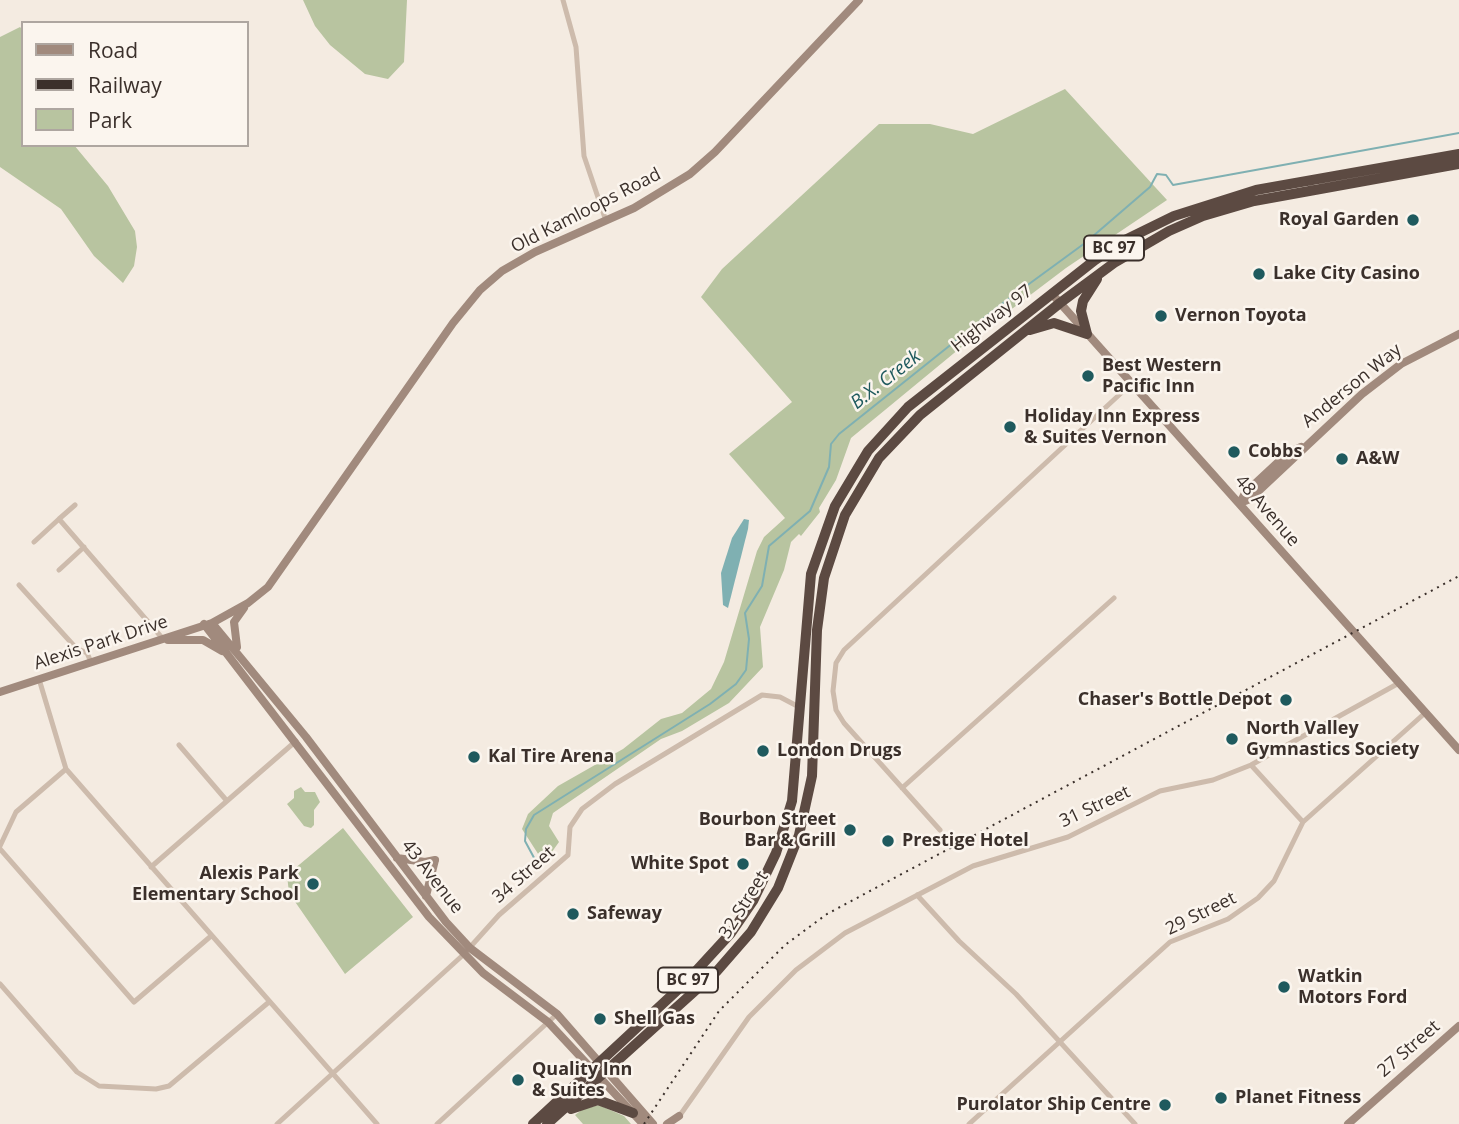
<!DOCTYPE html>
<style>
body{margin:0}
#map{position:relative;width:1459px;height:1124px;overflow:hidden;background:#f4ebe1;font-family:"Open Sans",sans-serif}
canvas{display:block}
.legend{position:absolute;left:21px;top:21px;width:228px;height:126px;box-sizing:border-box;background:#fbf5ee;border:2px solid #aea6a0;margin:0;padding:9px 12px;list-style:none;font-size:21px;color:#3b302b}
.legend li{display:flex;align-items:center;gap:14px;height:35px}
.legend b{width:35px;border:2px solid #aea6a0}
</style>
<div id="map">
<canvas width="1459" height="1124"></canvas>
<ul class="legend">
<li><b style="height:9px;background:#a18a7d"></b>Road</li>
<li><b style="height:9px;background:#3b302b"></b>Railway</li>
<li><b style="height:19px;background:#b8c4a0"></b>Park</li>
</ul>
</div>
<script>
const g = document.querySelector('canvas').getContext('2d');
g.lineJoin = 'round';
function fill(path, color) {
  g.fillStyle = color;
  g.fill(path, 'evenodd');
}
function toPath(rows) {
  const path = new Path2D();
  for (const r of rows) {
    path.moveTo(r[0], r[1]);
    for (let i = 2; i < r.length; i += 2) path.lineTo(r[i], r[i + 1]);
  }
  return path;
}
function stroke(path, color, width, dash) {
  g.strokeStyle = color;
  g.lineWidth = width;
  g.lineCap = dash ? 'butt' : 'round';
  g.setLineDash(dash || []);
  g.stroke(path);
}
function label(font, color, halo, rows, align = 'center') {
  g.font = font + ' "Open Sans",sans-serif';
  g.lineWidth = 5;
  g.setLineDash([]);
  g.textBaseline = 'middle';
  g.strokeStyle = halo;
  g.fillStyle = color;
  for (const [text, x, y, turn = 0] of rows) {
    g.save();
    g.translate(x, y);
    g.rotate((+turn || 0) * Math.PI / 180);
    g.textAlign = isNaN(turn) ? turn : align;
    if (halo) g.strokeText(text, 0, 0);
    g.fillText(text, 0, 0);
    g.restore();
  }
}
const green = toPath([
 [303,0,407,0,404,62,388,79,365,74,330,45,315,26],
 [20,27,23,30,23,145,74,145,108,186,135,231,137,247,134,266,123,283,94,256,61,209,0,167,0,37],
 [1065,89,1167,200,1066,268,959,349,851,438,836,480,819,508,820,512,801,536,799,534,791,542,784,570,760,627,763,667,729,703,682,731,661,739,553,813,549,826,559,842,544,863,522,829,528,814,558,786,623,749,661,719,682,713,711,689,724,662,757,551,764,537,785,518,729,454,792,402,701,297,722,269,879,124,930,124,973,134],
 [301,787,305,792,315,792,320,802,314,810,314,825,311,828,304,826,287,804,294,798,294,791],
 [343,828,413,917,345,974,289,893,287,875],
 [599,1105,624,1116,631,1124,583,1124,575,1115,583,1109]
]);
const water = toPath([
 [744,519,749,520,748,529,728,608,723,605,721,573,732,538]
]);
const stream = toPath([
 [539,867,525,841,526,829,534,815,710,704,736,684,746,670,749,639,745,613,762,586,769,546,810,511,829,467,831,444,839,434,1003,303,1085,243,1150,187,1157,174,1166,175,1173,185,1459,133]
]);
const street = toPath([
 [563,0,576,47,584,156,606,221],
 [75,505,59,519,163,639],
 [34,542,59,519],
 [59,570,84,547],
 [19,585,76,648,87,653,91,662],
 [39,679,66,769,377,1124],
 [179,745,227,801],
 [1251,765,1303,822],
 [902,788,1114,598],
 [940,830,844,723,836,710,833,691,836,663,844,650,1133,382],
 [0,846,16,812,66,769],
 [0,849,134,1002,211,936],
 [151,867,296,741],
 [917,895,959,941,1016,994,1135,1124],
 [0,984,77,1072,99,1086,156,1089,169,1086,269,1002],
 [678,1118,749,1017,796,970,845,933,973,866,1068,837,1160,791,1213,780,1251,765,1399,683],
 [277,1124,463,955,499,915,568,855,570,827,582,809,615,784,762,695,780,697,799,707],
 [437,1124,557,1014],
 [969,1124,1170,942,1228,919,1258,898,1274,881,1303,822,1425,713]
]);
const secondary = toPath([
 [1052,294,1459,750],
 [1240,503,1250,499,1362,394,1401,364,1459,334],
 [1240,503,1245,493,1288,453,1301,447],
 [212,623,306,737,446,922,470,948,557,1014,653,1124],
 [204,624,429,917,483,973,548,1022,643,1124],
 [168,640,203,640,222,651],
 [237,647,234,622,244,608],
 [0,692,212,623,248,603,268,587,453,323,480,290,502,271,535,252,634,208,690,174,715,152,859,0],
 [397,858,425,862,435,860],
 [426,896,435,860],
 [667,1124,679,1116],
 [1348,1124,1459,1026]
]);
const highway = toPath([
 [1030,330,1054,323,1087,334],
 [1087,334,1081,311,1083,301,1097,279],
 [571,1109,598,1100,633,1113],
 [533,1124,685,983,731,933,753,901,776,853,792,801,811,574,835,506,868,451,908,407,1095,260,1125,240,1174,216,1256,190,1459,154],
 [547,1124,717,971,751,932,778,888,799,835,812,776,817,630,824,578,845,515,879,458,920,415,1060,303,1114,263,1169,231,1203,216,1254,201,1459,164]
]);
const rail = toPath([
 [644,1124,719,1011,785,945,827,914,1459,576]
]);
const markers = [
 [1413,220,7,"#1f5a5e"],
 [1259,274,7,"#1f5a5e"],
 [1161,316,7,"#1f5a5e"],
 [1088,376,7,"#1f5a5e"],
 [1010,427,7,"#1f5a5e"],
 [1234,452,7,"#1f5a5e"],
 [1342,459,7,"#1f5a5e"],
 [1286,700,7,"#1f5a5e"],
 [1232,739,7,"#1f5a5e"],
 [763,751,7,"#1f5a5e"],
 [474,757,7,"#1f5a5e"],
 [850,830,7,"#1f5a5e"],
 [888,841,7,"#1f5a5e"],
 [743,864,7,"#1f5a5e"],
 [313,884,7,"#1f5a5e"],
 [573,914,7,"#1f5a5e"],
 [1284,987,7,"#1f5a5e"],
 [600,1019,7,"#1f5a5e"],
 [518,1080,7,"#1f5a5e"],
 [1221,1098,7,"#1f5a5e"],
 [1165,1105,7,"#1f5a5e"]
];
const shields = [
 [1114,248,60],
 [688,980,60]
];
const shieldNames = [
 ["BC 97",1114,248],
 ["BC 97",688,980]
];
const streetNames = [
 ["Old Kamloops Road",586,211,-27],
 ["Highway 97",992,319,-38],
 ["Anderson Way",1352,386,-39],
 ["48 Avenue",1267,511,49],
 ["Alexis Park Drive",101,643,-18],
 ["31 Street",1095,807,-25],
 ["34 Street",524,875,-41],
 ["43 Avenue",432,877,52],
 ["32 Street",744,905,-58],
 ["29 Street",1201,914,-26],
 ["27 Street",1409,1049,-41]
];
const poiNames = [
 ["Royal Garden",1399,220,"right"],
 ["Lake City Casino",1273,274],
 ["Vernon Toyota",1175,316],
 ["Best Western",1102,366],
 ["Pacific Inn",1102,387],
 ["Holiday Inn Express",1024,417],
 ["& Suites Vernon",1024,438],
 ["Cobbs",1248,452],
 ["A&W",1356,459],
 ["Chaser's Bottle Depot",1272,700,"right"],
 ["North Valley",1246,729],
 ["Gymnastics Society",1246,750],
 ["London Drugs",777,751],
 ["Kal Tire Arena",488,757],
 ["Bourbon Street",836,820,"right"],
 ["Bar & Grill",836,841,"right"],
 ["Prestige Hotel",902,841],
 ["White Spot",729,864,"right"],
 ["Alexis Park",299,874,"right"],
 ["Elementary School",299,895,"right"],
 ["Safeway",587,914],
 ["Watkin",1298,977],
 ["Motors Ford",1298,998],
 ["Shell Gas",614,1019],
 ["Quality Inn",532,1070],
 ["& Suites",532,1091],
 ["Planet Fitness",1235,1098],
 ["Purolator Ship Centre",1151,1105,"right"]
];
const waterNames = [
 ["B.X. Creek",886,380,-38]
];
fill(green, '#b8c4a0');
fill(water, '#7fb0b2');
stroke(stream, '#7fb0b2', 2);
stroke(street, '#cdbbac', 5);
stroke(secondary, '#a18a7d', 8);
stroke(highway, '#5c4a42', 10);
stroke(rail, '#3b302b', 2, [2, 5]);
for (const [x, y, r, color] of markers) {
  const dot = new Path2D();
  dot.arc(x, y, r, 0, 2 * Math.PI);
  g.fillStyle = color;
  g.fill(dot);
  stroke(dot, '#fbf5ee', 2.5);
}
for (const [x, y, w] of shields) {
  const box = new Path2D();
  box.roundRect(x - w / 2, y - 12.5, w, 25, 5);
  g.fillStyle = '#fbf5ee';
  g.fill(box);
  stroke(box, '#3b302b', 2);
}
label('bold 16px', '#3b302b', null, shieldNames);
label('18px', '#3b302b', '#fbf5ee', streetNames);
label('bold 18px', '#3b302b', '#fbf5ee', poiNames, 'left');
label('italic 19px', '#1f5a5e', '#fbf5ee', waterNames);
</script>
